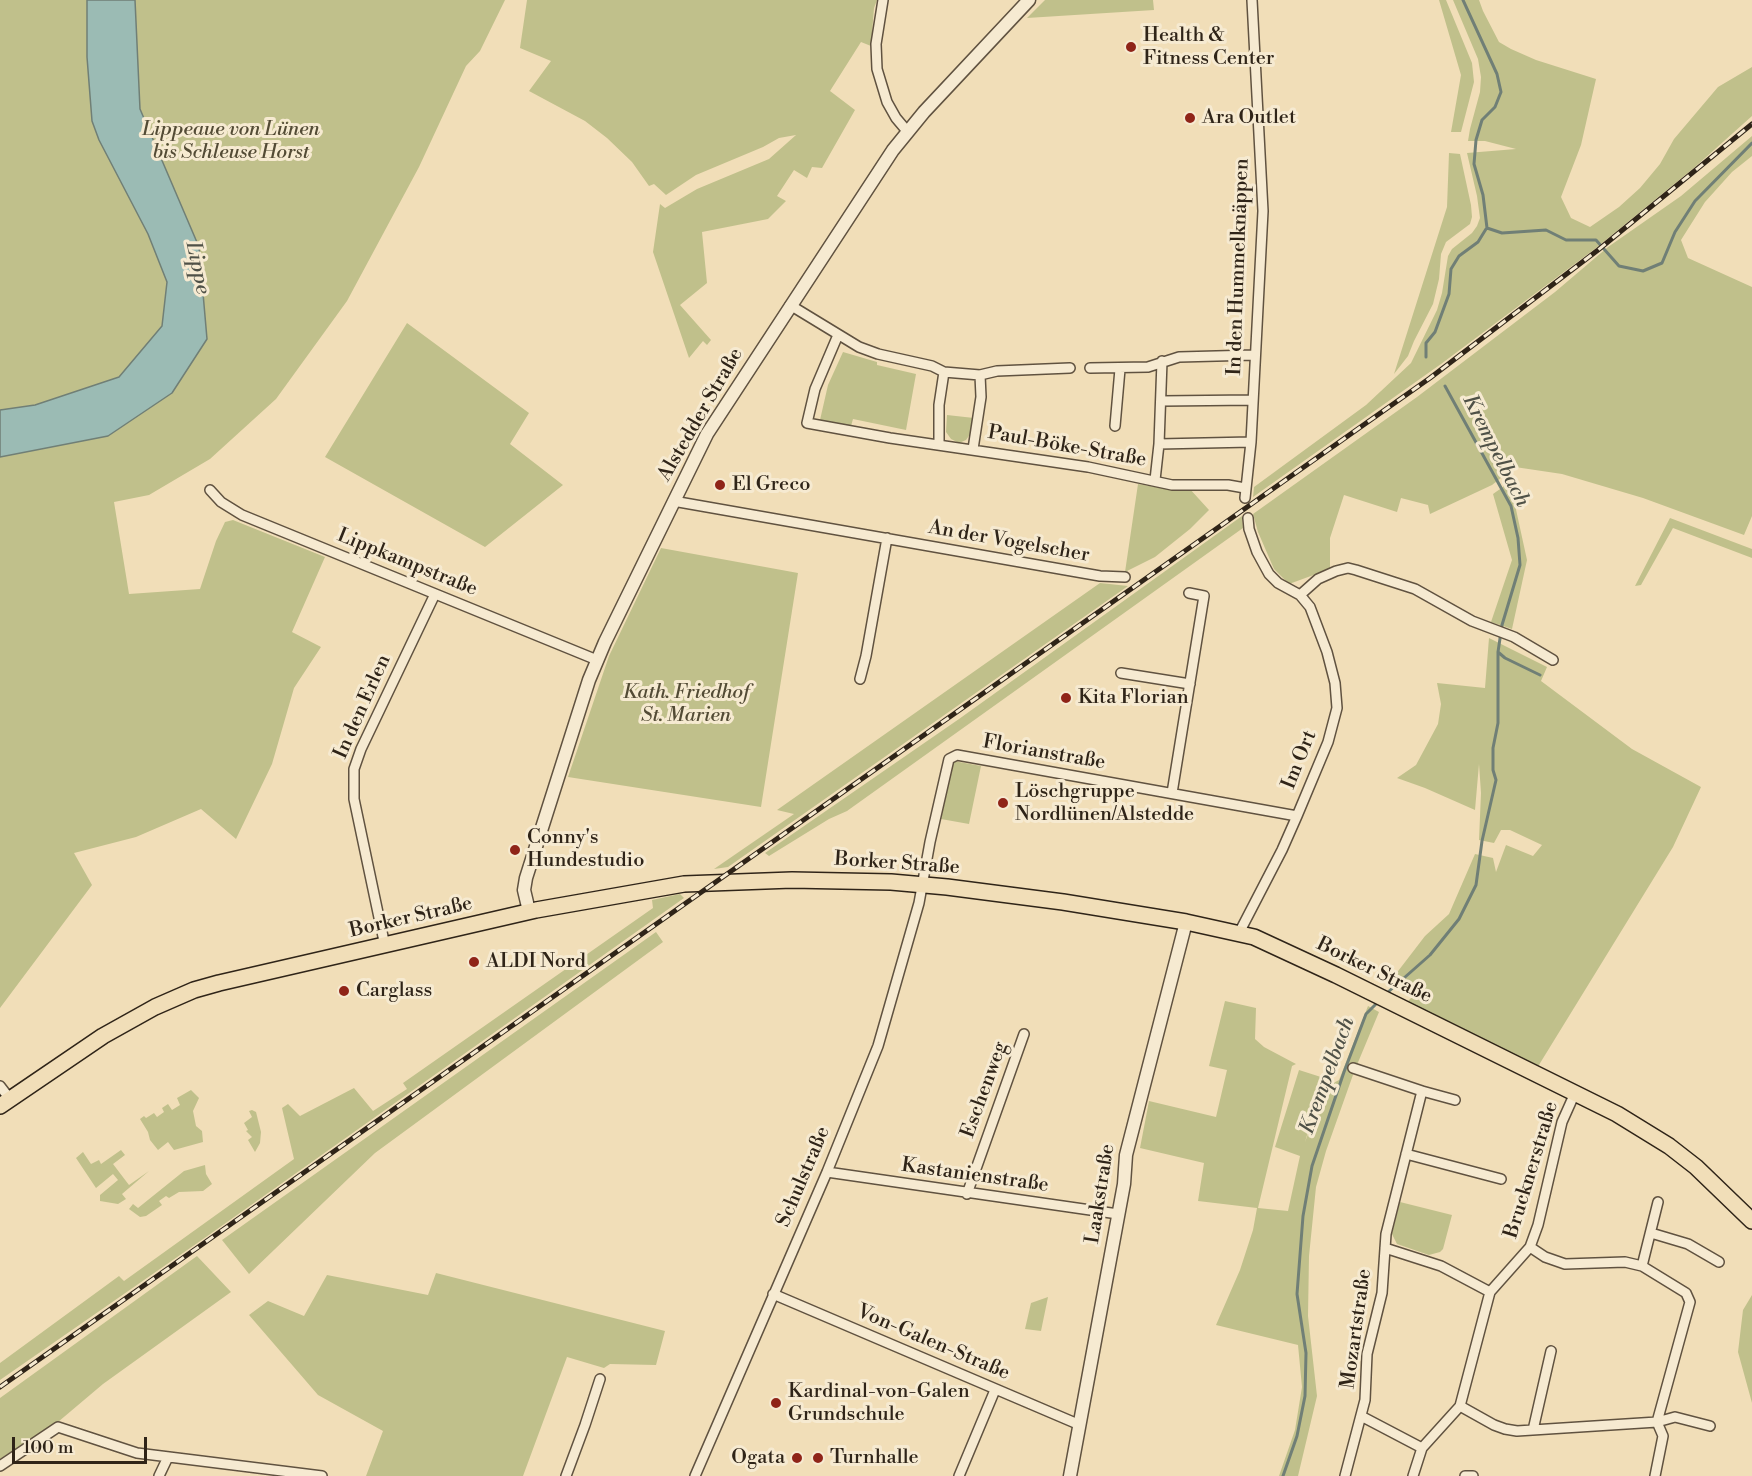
<!DOCTYPE html>
<meta charset="utf-8">
<style>
body{margin:0}
#map{position:relative;width:1752px;height:1476px;overflow:hidden;background:#f1deb8;font-family:"Libre Bodoni",serif}
canvas{display:block}
.scale{position:absolute;left:12px;top:1437px;width:135px;height:27px;box-sizing:border-box;border:3px solid #2f2418;border-top:0;padding-left:8px;font-size:18px;line-height:21px;white-space:nowrap;color:#2f2418;-webkit-text-stroke:4px #f6ead1;paint-order:stroke}
</style>
<div id="map">
<canvas width="1752" height="1476"></canvas>
<div class="scale">100 m</div>
</div>
<script>
const g = document.querySelector('canvas').getContext('2d');
g.lineJoin = 'round';
function fill(path, color) {
  g.fillStyle = color;
  g.fill(path, 'evenodd');
}
function toPath(rows) {
  const path = new Path2D();
  for (const r of rows) {
    path.moveTo(r[0], r[1]);
    for (let i = 2; i < r.length; i += 2) path.lineTo(r[i], r[i + 1]);
  }
  return path;
}
function stroke(path, color, width, dash) {
  g.strokeStyle = color;
  g.lineWidth = width;
  g.lineCap = dash ? 'butt' : 'round';
  g.setLineDash(dash || []);
  g.stroke(path);
}
function label(font, color, halo, rows, align = 'center') {
  g.font = font + ' "Libre Bodoni",serif';
  g.lineWidth = 6;
  g.setLineDash([]);
  g.textBaseline = 'middle';
  g.strokeStyle = halo;
  g.fillStyle = color;
  for (const [text, x, y, turn = 0] of rows) {
    g.save();
    g.translate(x, y);
    g.rotate((+turn || 0) * Math.PI / 180);
    g.textAlign = isNaN(turn) ? turn : align;
    if (halo) g.strokeText(text, 0, 0);
    g.fillText(text, 0, 0);
    g.restore();
  }
}
const green = toPath([
 [0,0,505,0,480,51,466,66,419,167,347,301,276,399,210,459,149,495,114,502,129,594,200,589,216,541,225,522,233,520,325,557,292,632,321,647,294,688,272,764,236,839,201,809,136,837,74,853,92,885,0,1008],
 [527,0,877,0,874,8,871,46,861,42,830,91,855,110,822,168,812,167,807,178,794,170,777,196,786,201,768,219,702,232,707,283,680,305,711,340,707,345,703,341,689,358,653,252,660,204,665,208,697,189,769,159,796,135,779,138,763,147,696,175,666,195,654,184,649,186,632,162,607,138,585,121,529,91,551,61,520,48],
 [1045,0,1153,0,1154,10,1027,18],
 [1439,0,1446,0,1472,63,1474,82,1461,132,1451,132,1461,75],
 [1453,0,1479,0,1483,11,1499,42,1511,49,1536,60,1596,79,1581,145,1561,197,1571,218,1590,227,1619,207,1640,188,1660,164,1674,139,1718,87,1752,67,1752,116,1695,167,1596,248,1441,364,1253,497,1254,487,1366,405,1411,363,1437,310,1442,293,1448,256,1452,249,1472,233,1477,226,1480,218,1477,196,1467,153,1516,149,1485,141,1468,141,1470,129,1480,92,1481,77,1478,59],
 [1752,136,1752,156,1732,172,1705,202,1681,240,1688,258,1752,287,1752,516,1744,535,1643,498,1562,474,1515,467,1492,485,1430,514,1428,505,1401,498,1397,512,1344,495,1330,538,1330,569,1289,584,1274,569,1258,532,1253,514,1417,397,1555,292,1608,247,1681,196],
 [1449,153,1460,154,1471,205,1472,217,1470,224,1446,242,1441,254,1439,279,1433,304,1414,341,1408,356,1394,374,1447,207],
 [407,323,529,413,510,444,563,485,485,547,325,457],
 [843,352,877,362,877,365,916,374,906,430,853,419,851,426,820,420,828,385],
 [947,415,974,418,973,430,966,440,959,443,951,439,946,432],
 [1510,482,1527,560,1512,629,1491,622,1512,560,1493,494],
 [1138,484,1167,489,1189,488,1209,510,1190,529,1155,557,1125,572],
 [1242,516,1243,528,847,811,829,819,769,856,765,853,959,719],
 [1670,518,1752,549,1752,558,1673,528,1641,585,1635,586],
 [661,548,798,573,761,807,568,777,609,656],
 [1100,583,1128,586,728,867,714,869,794,814,777,810],
 [1489,638,1547,667,1541,681,1632,749,1701,787,1673,847,1534,1073,1401,1008,1415,994,1392,979,1425,936,1449,914,1475,854,1493,858,1496,872,1506,845,1533,856,1542,845,1510,830,1501,830,1494,843,1479,840,1481,793,1479,764,1475,810,1425,788,1397,778,1416,765,1438,724,1441,704,1437,683,1485,688],
 [954,761,981,766,969,824,941,819],
 [680,894,684,898,206,1237,0,1380,0,1363,119,1276,124,1281,294,1159,282,1108,288,1104,300,1116,354,1088,373,1111,407,1089,403,1083,653,908,652,900],
 [656,932,663,942,375,1153,249,1274,222,1240],
 [1225,1001,1256,1008,1255,1039,1264,1047,1296,1064,1292,1066,1258,1208,1288,1211,1300,1156,1275,1147,1299,1070,1324,1078,1305,1142,1326,1087,1339,1080,1368,1006,1379,1012,1354,1072,1326,1151,1316,1187,1309,1256,1308,1316,1317,1396,1298,1476,1279,1476,1295,1430,1302,1387,1298,1345,1216,1325,1240,1270,1253,1230,1257,1208,1198,1201,1204,1163,1140,1148,1149,1101,1216,1117,1227,1070,1209,1066],
 [191,1090,199,1098,193,1111,196,1126,202,1131,203,1142,174,1150,168,1142,158,1150,150,1140,148,1132,140,1119,144,1116,146,1118,154,1113,157,1117,164,1112,162,1108,168,1104,172,1110,180,1105,177,1098],
 [252,1110,256,1112,261,1132,260,1143,255,1152,248,1140,252,1137,246,1131,248,1130,244,1123,252,1117,249,1111],
 [121,1150,125,1155,113,1164,129,1185,149,1171,122,1194,126,1199,118,1204,100,1201,100,1195,118,1180,113,1174,96,1188,76,1158,83,1152,91,1164,99,1160,101,1164],
 [205,1165,206,1174,212,1184,203,1191,179,1192,169,1198,166,1196,159,1201,162,1205,146,1216,140,1217,129,1209,133,1204,138,1208,184,1171],
 [1400,1202,1452,1215,1443,1249,1440,1252,1429,1255,1397,1244,1392,1234],
 [197,1256,231,1292,103,1384,58,1422,0,1459,0,1398],
 [436,1273,665,1331,656,1365,610,1364,604,1368,567,1357,523,1476,366,1476,383,1431,318,1395,249,1315,268,1301,304,1316,327,1275,428,1295],
 [1752,1295,1752,1403,1738,1352,1743,1310],
 [1048,1297,1041,1331,1025,1329,1031,1303]
]);
const water = toPath([
 [87,0,135,0,140,109,199,247,207,339,172,393,108,436,0,457,0,410,35,405,119,377,162,326,167,282,148,234,99,140,92,121,87,57,87,0]
]);
const stream = toPath([
 [1463,0,1497,74,1501,92,1495,107,1482,120,1476,140,1474,164,1483,195,1487,228,1502,233,1546,230,1566,240,1596,240,1619,266,1643,271,1662,263,1675,232,1695,201,1752,143],
 [1426,357,1426,343,1435,332,1449,294,1451,269,1459,256,1478,242,1486,229],
 [1498,652,1505,658,1540,675],
 [1387,993,1430,955,1459,919,1476,885,1482,841,1496,780,1493,770,1493,748,1498,723,1498,652,1502,625,1520,565,1518,538,1511,506,1445,386],
 [1283,1476,1297,1436,1305,1396,1306,1353,1297,1294,1303,1216,1312,1166,1344,1072,1366,1014,1378,1002]
]);
const minor = toPath([
 [883,0,876,44,877,69,887,102,896,118,907,131],
 [790,305,859,347,878,354,932,366,944,372,980,375,997,371,1070,368],
 [838,335,815,389,807,423,890,438,1088,467,1172,485,1228,485,1245,488],
 [1090,368,1148,367,1179,357,1254,355],
 [1162,401,1253,400],
 [1115,426,1120,369],
 [1159,444,1251,442],
 [939,445,939,405,944,372],
 [973,449,981,397,980,375],
 [1155,480,1159,444,1162,361],
 [210,490,221,502,242,515,597,660],
 [1245,498,1251,442,1263,211,1252,0],
 [673,501,1100,576,1125,577],
 [1300,595,1318,579,1336,571,1348,568,1356,570,1415,589,1472,621,1514,637,1553,660],
 [1121,673,1190,684],
 [860,679,866,656,887,538],
 [1172,793,1204,596,1189,593],
 [1239,933,1282,850,1297,816,1328,742,1337,708,1335,683,1327,652,1310,607,1300,595,1278,583,1269,574,1257,552,1249,529,1248,518],
 [385,946,354,799,354,769,361,749,435,594],
 [1353,1068,1422,1091],
 [0,1086,10,1099],
 [1406,1154,1501,1179],
 [827,1172,1118,1214],
 [967,1194,1024,1034],
 [1651,1233,1688,1244,1719,1262],
 [1530,1247,1545,1257,1565,1264,1625,1262,1642,1266,1686,1293,1690,1302,1657,1422,1675,1417,1710,1426],
 [1385,1248,1441,1266,1490,1292],
 [1642,1266,1658,1202],
 [773,1294,1080,1425],
 [1460,1406,1494,1425,1505,1429,1517,1431,1657,1422,1663,1436,1655,1476],
 [1361,1416,1422,1448],
 [1533,1430,1551,1351],
 [0,1466,58,1427,137,1453,322,1476],
 [159,1476,168,1457],
 [566,1476,585,1425,600,1379],
 [695,1476,827,1172,878,1046,919,903,930,842,949,759,957,755,1297,816],
 [959,1476,995,1390],
 [1345,1476,1365,1400,1367,1354,1382,1293,1386,1234,1422,1091,1455,1100],
 [1413,1476,1422,1448,1460,1406,1490,1292,1530,1247,1538,1225,1562,1122,1575,1093],
 [1465,1476,1473,1476]
]);
const tertiary = toPath([
 [529,911,524,890,526,878,589,680,605,642,707,434,893,150,924,112,1029,0],
 [1070,1476,1124,1184,1126,1155,1186,922]
]);
const primary = toPath([
 [0,1106,103,1036,155,1007,194,990,219,983,536,910,684,884,792,880,891,882,947,887,1063,902,1186,922,1254,937,1336,975,1617,1114,1669,1146,1696,1167,1752,1221]
]);
const rail = toPath([
 [0,1387,1430,378,1598,250,1752,124]
]);
const markers = [
 [1131,47,6,"#8f2418"],
 [1190,118,6,"#8f2418"],
 [720,485,6,"#8f2418"],
 [1066,698,6,"#8f2418"],
 [1003,803,6,"#8f2418"],
 [515,850,6,"#8f2418"],
 [474,962,6,"#8f2418"],
 [344,991,6,"#8f2418"],
 [776,1403,6,"#8f2418"],
 [797,1458,6,"#8f2418"],
 [818,1458,6,"#8f2418"]
];
const poiNames = [
 ["Health &",1143,36],
 ["Fitness Center",1143,59],
 ["Ara Outlet",1202,118],
 ["El Greco",732,485],
 ["Kita Florian",1078,698],
 ["Löschgruppe",1015,792],
 ["Nordlünen/Alstedde",1015,815],
 ["Conny's",527,838],
 ["Hundestudio",527,861],
 ["ALDI Nord",486,962],
 ["Carglass",356,991],
 ["Kardinal-von-Galen",788,1392],
 ["Grundschule",788,1415],
 ["Ogata",785,1458,"right"],
 ["Turnhalle",830,1458]
];
const parkNames = [
 ["Lippeaue von Lünen",231,130],
 ["bis Schleuse Horst",231,153],
 ["Kath. Friedhof",686,693],
 ["St. Marien",686,716]
];
const streetNames = [
 ["In den Hummelknäppen",1239,267,-88],
 ["Alstedder Straße",701,415,-60],
 ["Paul-Böke-Straße",1067,447,10],
 ["An der Vogelscher",1009,542,10],
 ["Lippkampstraße",407,563,22],
 ["In den Erlen",363,707,-66],
 ["Florianstraße",1044,753,10],
 ["Im Ort",1300,760,-68],
 ["Borker Straße",897,864,4],
 ["Borker Straße",411,918,-13],
 ["Borker Straße",1374,971,26],
 ["Eschenweg",985,1090,-70],
 ["Brucknerstraße",1532,1170,-73],
 ["Kastanienstraße",975,1176,8],
 ["Schulstraße",804,1177,-67],
 ["Laakstraße",1101,1194,-81],
 ["Mozartstraße",1357,1329,-82],
 ["Von-Galen-Straße",933,1343,23]
];
const waterNames = [
 ["Lippe",197,268,78],
 ["Krempelbach",1495,451,63],
 ["Krempelbach",1328,1076,-70]
];
fill(green, '#c0c08b');
fill(water, '#9bbbb4');
stroke(water, '#707f76', 1.5);
stroke(stream, '#707f76', 3);
stroke(minor, '#605240', 12);
stroke(tertiary, '#605240', 15);
stroke(primary, '#2f2418', 18);
stroke(minor, '#f6ead1', 9);
stroke(tertiary, '#f6ead1', 12);
stroke(primary, '#f1deb8', 15);
stroke(rail, '#2f2418', 5);
stroke(rail, '#f6ead1', 3, [9]);
for (const [x, y, r, color] of markers) {
  const dot = new Path2D();
  dot.arc(x, y, r, 0, 2 * Math.PI);
  g.fillStyle = color;
  g.fill(dot);
  stroke(dot, '#f6ead1', 2);
}
label('20px', '#2f2418', '#f6ead1', poiNames, 'left');
label('italic 20px', '#534b35', '#f6ead1', parkNames);
label('20px', '#2f2418', '#f6ead1', streetNames);
label('italic 21px', '#4f5147', '#f6ead1', waterNames);
</script>
